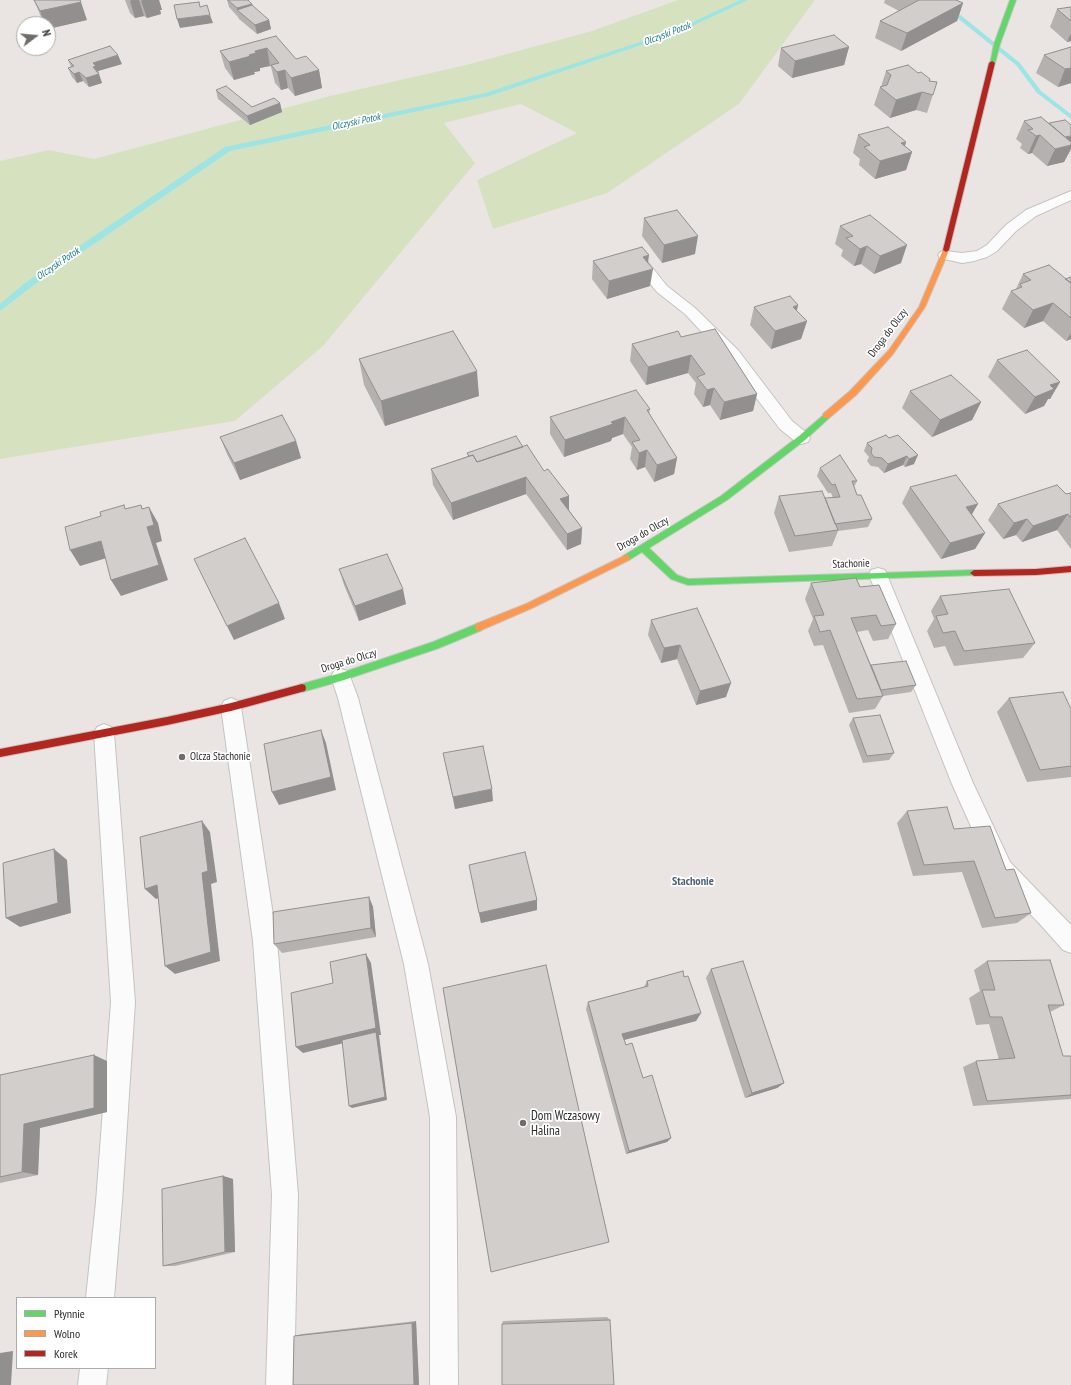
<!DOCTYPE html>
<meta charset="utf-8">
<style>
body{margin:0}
#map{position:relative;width:1071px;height:1385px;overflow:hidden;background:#eae5e3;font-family:"PT Sans Narrow",sans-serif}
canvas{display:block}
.legend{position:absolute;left:16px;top:1297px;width:140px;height:72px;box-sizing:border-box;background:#fff;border:1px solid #ababab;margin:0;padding:5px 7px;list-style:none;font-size:12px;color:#2c2c2c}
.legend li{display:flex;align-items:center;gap:8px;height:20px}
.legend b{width:20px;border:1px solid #ababab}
.north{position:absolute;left:16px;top:16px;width:40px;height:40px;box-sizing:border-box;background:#fff;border:1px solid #ababab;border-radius:50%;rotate:74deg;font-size:11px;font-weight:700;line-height:16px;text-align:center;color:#2c2c2c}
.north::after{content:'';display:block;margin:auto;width:14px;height:18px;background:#6e6d6c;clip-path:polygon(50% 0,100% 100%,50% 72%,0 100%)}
</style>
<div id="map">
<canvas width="1071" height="1385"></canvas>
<ul class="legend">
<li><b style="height:5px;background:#63d668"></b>Płynnie</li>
<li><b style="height:5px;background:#ff974d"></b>Wolno</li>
<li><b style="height:5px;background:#b3261e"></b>Korek</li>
</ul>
<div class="north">N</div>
</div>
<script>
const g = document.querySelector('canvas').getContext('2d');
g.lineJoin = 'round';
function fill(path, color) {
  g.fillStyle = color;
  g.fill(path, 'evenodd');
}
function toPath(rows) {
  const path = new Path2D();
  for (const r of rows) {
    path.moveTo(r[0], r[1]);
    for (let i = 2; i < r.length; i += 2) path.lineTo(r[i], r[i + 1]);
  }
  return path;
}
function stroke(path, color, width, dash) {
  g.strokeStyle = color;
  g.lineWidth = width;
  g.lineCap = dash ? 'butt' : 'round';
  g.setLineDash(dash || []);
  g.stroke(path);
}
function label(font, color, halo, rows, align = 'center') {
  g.font = font + ' "PT Sans Narrow",sans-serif';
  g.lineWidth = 3.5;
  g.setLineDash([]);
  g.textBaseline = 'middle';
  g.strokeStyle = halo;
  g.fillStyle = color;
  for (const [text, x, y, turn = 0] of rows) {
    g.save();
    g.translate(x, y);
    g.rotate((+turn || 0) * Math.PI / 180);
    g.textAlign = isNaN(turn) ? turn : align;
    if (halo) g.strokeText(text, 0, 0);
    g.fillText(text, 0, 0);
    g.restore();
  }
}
const green = toPath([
 [678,0,815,0,739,104,607,193,493,229,477,180,577,133,521,104,444,123,475,163,323,346,235,421,0,459,0,161,49,150,94,159,330,96,466,65,592,31]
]);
const stream = toPath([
 [740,0,748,0,677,33,489,96,230,151,31,287,0,311,0,304,25,283,225,147,485,93,673,31,740,0],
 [935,0,942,0,1020,63,1041,91,1071,114,1071,119,1037,93,1016,65,935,0]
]);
const lane = toPath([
 [1071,191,1071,200,1036,216,1016,231,997,251,987,257,974,261,962,263,940,258,938,255,940,252,945,251,962,253,977,251,987,245,1006,225,1026,210,1071,191],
 [632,253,643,256,667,286,695,308,738,350,792,421,808,434,810,438,808,442,802,444,796,442,780,429,726,358,685,314,657,292,633,263,627,261,625,258,627,255,632,253],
 [878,568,885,570,887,575,973,783,1010,862,1071,925,1071,953,1063,950,1038,922,994,878,952,784,869,575,871,570,878,568],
 [341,669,348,671,358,698,428,964,456,1117,458,1385,430,1385,430,1117,404,964,338,698,331,677,334,671,341,669],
 [231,698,238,701,241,707,277,941,298,1195,294,1385,266,1385,272,1195,253,941,221,707,224,701,231,698],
 [104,724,111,727,114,733,135,1002,122,1202,114,1298,86,1298,96,1202,111,1002,94,733,97,727,104,724],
 [80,1368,108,1368,106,1385,78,1385,80,1368]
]);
const fast = toPath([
 [1010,0,1016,0,1000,44,995,63,990,64,994,44,1010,0],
 [826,413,829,414,829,418,805,440,727,500,649,548,677,575,688,579,974,570,978,573,977,575,688,585,671,579,642,552,629,560,623,560,622,558,623,556,721,496,799,436,826,413],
 [479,623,482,624,483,627,482,630,439,648,341,681,302,692,299,691,298,688,299,685,302,684,341,673,433,642,479,623]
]);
const slow = toPath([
 [946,248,949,250,925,307,893,354,856,395,829,418,823,418,823,414,850,391,889,350,919,307,943,250,946,248],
 [626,555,629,556,630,558,629,560,532,608,479,631,476,630,475,627,476,624,526,604,626,555]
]);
const jam = toPath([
 [992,61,995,63,949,250,946,252,943,250,989,63,992,61],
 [1071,566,1071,572,1036,575,974,576,970,573,974,570,1036,569,1071,566],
 [302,684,305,685,306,688,305,691,231,711,167,725,0,757,0,749,167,717,231,703,302,684]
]);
const wall = toPath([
 [34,0,87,20,48,29,48,24,45,24,41,17],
 [125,0,159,0,162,10,160,10,161,14,147,18,144,16,135,18,130,13],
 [227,0,248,0,252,6,269,20,271,29,257,34,239,19,238,17,229,7],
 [885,0,956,0,963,3,957,21,901,51,875,38,880,21,899,11,884,3],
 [1071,7,1071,41,1067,42,1050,27,1057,9],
 [276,36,296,59,319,70,322,88,295,96,288,88,281,90,275,83,271,67,270,66,260,68,260,71,254,72,255,74,234,80,225,68,220,51],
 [849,47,844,65,792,78,778,66,781,48],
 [1071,47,1071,83,1058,87,1036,73,1044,55],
 [68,60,122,64,98,71,102,83,89,87,83,81,77,83,72,77,68,68,71,67],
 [886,71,929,81,937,82,927,113,916,110,890,118,874,105,880,87,881,87],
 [216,90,252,107,280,103,282,112,250,125,218,99],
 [1024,121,1071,125,1071,149,1064,162,1047,166,1032,153,1028,154,1020,148,1022,144,1016,139],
 [858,135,906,142,905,146,912,152,906,170,875,179,859,165,860,159,853,153],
 [644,218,695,254,662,263,642,236],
 [840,226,901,263,874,274,861,264,854,266,841,256,843,250,835,244],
 [593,261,648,263,650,286,607,299,592,279],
 [1023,274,1065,279,1071,277,1071,339,1066,341,1043,321,1024,328,1002,309,1011,291,1016,289],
 [798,305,797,311,807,321,801,339,771,349,750,325,754,307],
 [681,337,757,394,753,411,720,420,710,405,703,407,694,394,696,383,688,373,646,385,630,361,632,344],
 [359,359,479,396,385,426,364,385],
 [997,360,1060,382,1050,399,1048,399,1044,406,1025,414,988,377],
 [910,391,981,402,972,420,932,437,902,408],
 [650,409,649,414,677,458,674,474,654,482,645,467,637,470,630,459,632,447,623,434,612,438,611,441,564,457,550,434,550,417],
 [898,435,914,464,905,467,903,465,884,473,878,467,871,466,867,461,869,457,864,451,867,443,889,438],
 [220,437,296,441,301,458,240,480,227,454],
 [523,447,544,471,569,496,569,510,582,528,581,544,567,550,526,494,453,520,433,485,431,469,468,456,467,453],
 [820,468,857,481,854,487,857,495,872,519,868,527,838,531,832,546,789,552,774,513,779,496,825,498,833,498,831,493,828,493,817,476],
 [910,487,972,514,985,533,975,549,941,559,902,503],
 [1071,493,1071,549,1057,530,1022,542,1016,535,1003,539,988,520,998,504,1066,494],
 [339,569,406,604,359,621,344,585],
 [811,583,860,587,896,624,888,639,873,641,868,630,857,632,871,665,916,685,911,692,883,696,875,709,849,713,823,645,814,646,808,631,813,619,805,599],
 [940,596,1035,643,1023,658,954,666,945,646,934,648,927,631,934,619,931,611],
 [697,608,726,697,696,705,677,659,661,663,648,635,651,620],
 [1009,698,1071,709,1071,777,1027,782,997,712],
 [853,718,894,753,889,760,863,763,849,725],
 [443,753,493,801,455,809],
 [907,811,954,829,1006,870,1031,913,1017,923,982,928,962,872,913,876,897,823],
 [469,865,537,910,481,923],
 [369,897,373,907,376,937,282,953,274,944],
 [987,961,1064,1005,1050,1012,1063,1056,1071,1056,1071,1099,973,1106,963,1067,976,1061,999,1060,989,1024,976,1025,969,998,980,991,974,970],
 [711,969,784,1083,777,1088,745,1098,706,978],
 [684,977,701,1013,696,1021,624,1040,626,1045,643,1078,671,1138,667,1142,626,1154,586,1009,588,1002,644,987,647,981],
 [107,1061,107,1112,40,1128,38,1175,0,1183,0,1075],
 [223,1176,233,1179,235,1252,175,1266,163,1266],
 [607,1317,610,1320,502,1324,503,1321],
 [416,1321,419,1385,293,1385,294,1336,302,1334]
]);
const shadedWall = toPath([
 [132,0,139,0,144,16,135,18,130,1],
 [143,0,159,0,162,10,160,10,161,14,147,18,141,1],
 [81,2,87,20,48,29,48,24,45,24,40,11],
 [963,3,957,21,901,51,907,33],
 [252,4,254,13,237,10,237,8],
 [210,15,213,23,180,28,177,19],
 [269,20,271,29,257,34,255,25],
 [1071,33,1071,41,1067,42],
 [849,47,844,65,792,78,795,61],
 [267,48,270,66,260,68,260,71,254,72,255,74,234,80,229,62,249,55,255,51],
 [118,55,122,64,98,71,102,83,89,87,86,78,93,63],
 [1071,68,1071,83,1058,87,1065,69],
 [285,70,288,88,281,90,277,72],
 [319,70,322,88,295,96,291,78],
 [79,72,83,81,77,83,74,74],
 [922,92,916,110,890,118,896,100],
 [280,103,282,112,250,125,247,116],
 [1040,135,1032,153,1028,154,1036,136],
 [1071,136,1071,144,1054,140],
 [906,142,902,155,912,152,906,170,875,179,880,161,901,143],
 [1071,145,1071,149,1064,162,1047,166,1055,149],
 [698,236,695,254,662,263,664,245],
 [907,245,901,263,874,274,880,256],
 [867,246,861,264,854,266,860,249],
 [649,255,647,270,653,269,650,286,607,299,609,281,643,257],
 [1053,303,1043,321,1024,328,1033,310],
 [798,305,793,323,793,307],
 [807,321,801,339,771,349,775,331],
 [1071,333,1071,339,1066,341],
 [691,355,688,373,646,385,648,367],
 [477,371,479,396,385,426,381,401],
 [1060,382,1050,399,1048,399,1044,406,1025,414,1035,397,1050,385],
 [714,388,710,405,703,407,707,390],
 [757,394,753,411,720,420,724,402],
 [981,402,972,420,932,437,940,420],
 [625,417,623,434,612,438,611,441,564,457,565,440,611,422],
 [296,441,301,458,240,480,234,463],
 [647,450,645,467,637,470,639,453],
 [918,455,914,464,905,467,909,459],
 [907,456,903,465,884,473,888,464],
 [677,458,674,474,654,482,657,465],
 [526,477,526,494,453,520,451,503],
 [569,496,569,512,560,499],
 [978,504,968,521,966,507],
 [149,507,158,523,162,541,156,543,168,580,121,596,111,580,147,527],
 [1068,514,1057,530,1022,542,1033,526],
 [1027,519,1016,535,1003,539,1014,523],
 [582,528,581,544,567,550,567,534],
 [985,533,975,549,941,559,950,543],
 [101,541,110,557,80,566,70,550],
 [403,589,406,604,359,621,355,606],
 [279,603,285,619,234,640,227,626],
 [680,645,677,659,661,663,664,648],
 [731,683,726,697,696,705,700,691],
 [321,730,326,743,336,790,279,805,272,792],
 [492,789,493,801,455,809,453,797],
 [202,821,210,832,217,882,211,884,220,961,175,974,165,966],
 [54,849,67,860,71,913,20,927,6,918],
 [157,885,167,895,156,899,145,889],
 [369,897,373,907,376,937,371,928],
 [537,900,537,910,481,923,479,913],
 [366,954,371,963,381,1035,379,1035,387,1100,352,1108,349,1106,377,1035,303,1053,296,1047],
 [701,1013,696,1021,620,1041,622,1034],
 [94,1055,107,1061,107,1112,40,1128,38,1175,22,1172,24,1124],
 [784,1083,777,1088,745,1098,752,1093],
 [671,1138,667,1142,626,1154,629,1151],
 [223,1176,233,1179,235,1252,225,1252],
 [416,1321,419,1385,414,1385,412,1323],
 [13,1351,11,1385,0,1385,0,1353]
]);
const building = toPath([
 [34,0,80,0,81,2,40,11,34,0],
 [228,0,248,0,252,4,237,8,228,0],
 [919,0,956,0,963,3,907,33,880,21,919,0],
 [199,2,200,7,207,5,210,15,177,19,174,5,199,2],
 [252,5,269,20,255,25,237,10,252,5],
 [1071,7,1071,21,1057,9,1071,7],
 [834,35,849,47,795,61,781,48,834,35],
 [276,36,296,59,306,56,319,70,291,78,285,70,277,72,271,65,279,63,267,48,255,51,256,53,249,55,251,56,229,62,220,51,276,36],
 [110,46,118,55,93,63,96,66,93,67,99,74,86,78,79,72,74,74,68,68,74,66,68,60,110,46],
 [1071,47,1071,68,1065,69,1044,55,1071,47],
 [908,65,918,73,921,72,930,79,929,81,937,82,933,95,922,92,896,100,880,87,887,85,891,75,886,71,908,65],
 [226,86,252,107,274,98,280,103,247,116,216,90,226,86],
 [1041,117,1071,142,1071,145,1055,149,1040,135,1036,136,1028,130,1033,129,1024,121,1041,117],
 [1065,120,1071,125,1071,136,1065,137,1049,123,1065,120],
 [888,127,906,142,901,143,912,152,880,161,864,147,870,145,858,135,888,127],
 [677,210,698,236,664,245,644,218,677,210],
 [870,215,907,245,880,256,867,246,860,249,846,238,853,236,840,226,870,215],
 [642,247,649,255,643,257,653,269,609,281,593,261,642,247],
 [1049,265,1071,283,1071,318,1053,303,1033,310,1011,291,1022,287,1020,284,1031,280,1023,274,1049,265],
 [1071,277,1071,283,1065,279,1071,277],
 [790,296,798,305,793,307,807,321,775,331,754,307,790,296],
 [715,329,757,394,724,402,714,388,707,390,697,377,705,374,691,355,648,367,632,344,678,331,681,337,715,329],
 [453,331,477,371,381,401,359,359,453,331],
 [1027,350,1060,382,1050,385,1054,389,1035,397,997,360,1027,350],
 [951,375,981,402,940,420,910,391,951,375],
 [636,390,650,409,647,410,677,458,657,465,647,450,639,453,632,442,640,440,625,417,611,422,613,424,565,440,550,417,636,390],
 [282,415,296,441,234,463,220,437,282,415],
 [886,435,889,438,898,435,918,455,909,459,907,456,888,464,882,458,874,457,871,453,872,448,867,443,886,435],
 [516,436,523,447,477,462,473,455,469,456,467,453,516,436],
 [527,445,544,471,548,469,569,496,560,499,582,528,567,534,526,477,451,503,431,469,473,455,477,462,527,445],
 [840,455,857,481,852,481,857,495,861,495,872,519,835,524,825,498,840,497,835,484,832,485,820,468,840,455],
 [956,475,978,504,966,507,985,533,950,543,910,487,956,475],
 [1057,485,1066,494,1071,493,1071,518,1068,514,1033,526,1027,519,1014,523,998,504,1057,485],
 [822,491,838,530,795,536,779,496,822,491],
 [124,505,125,509,141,505,142,509,149,507,154,525,147,527,159,565,111,580,101,541,70,550,65,527,101,516,100,512,124,505],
 [245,538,279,603,227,626,194,559,245,538],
 [387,554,403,589,355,606,339,569,387,554],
 [856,578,860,587,879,585,896,624,881,626,876,615,851,618,883,696,857,699,830,630,820,632,814,616,824,615,811,583,856,578],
 [1009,589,1035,643,964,651,955,631,943,633,936,616,948,614,940,596,1009,589],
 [697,608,731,683,700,691,680,645,664,648,651,620,697,608],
 [906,661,916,685,881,690,871,665,906,661],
 [1063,692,1071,709,1071,766,1040,770,1009,698,1063,692],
 [880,715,894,753,867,756,853,718,880,715],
 [321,730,331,777,272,792,264,744,321,730],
 [483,746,492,789,453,797,443,753,483,746],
 [947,807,954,829,990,826,1006,870,1014,869,1031,913,995,918,974,861,924,865,907,811,947,807],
 [202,821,208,871,202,873,211,952,165,966,157,885,145,889,140,837,202,821],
 [54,849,58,903,6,918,3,863,54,849],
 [525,852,537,900,479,913,469,865,525,852],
 [369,897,371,928,274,944,273,912,369,897],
 [366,954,376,1028,296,1047,291,993,333,983,330,962,366,954],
 [1050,960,1064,1005,1048,1005,1063,1056,1071,1056,1071,1095,987,1101,976,1061,1015,1058,1002,1017,990,1017,982,990,995,990,987,961,1050,960],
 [743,961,784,1083,752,1093,711,969,743,961],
 [546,965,609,1242,491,1272,443,988,546,965],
 [683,971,684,977,688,976,701,1013,622,1034,626,1045,632,1043,643,1078,652,1075,671,1138,629,1151,588,1002,648,986,647,981,683,971],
 [376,1032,385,1097,349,1106,342,1040,376,1032],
 [94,1055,94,1108,24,1124,22,1172,0,1177,0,1075,94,1055],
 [223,1176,225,1252,163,1266,162,1189,223,1176],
 [610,1320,614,1385,502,1385,502,1324,610,1320],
 [412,1323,414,1385,293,1385,294,1336,412,1323]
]);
const markers = [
 [182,757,4,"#6e6d6c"],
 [523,1123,4,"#6e6d6c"]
];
const farWaternames = [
 ["Olczyski Potok",667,34,-21],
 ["Olczyski Potok",356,122,-12],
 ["Olczyski Potok",58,264,-34]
];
const streetNames = [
 ["Droga do Olczy",888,333,-53],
 ["Droga do Olczy",643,534,-30],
 ["Stachonie",851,564,-2],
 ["Droga do Olczy",349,661,-17]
];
const poiNames = [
 ["Olcza Stachonie",190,757]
];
const neighbourhoodNames = [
 ["Stachonie",693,882]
];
const nearPoinames = [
 ["Dom Wczasowy",531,1116],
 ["Halina",531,1131]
];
fill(green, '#d6e2bf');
fill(stream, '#9de4e5');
stroke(lane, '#c4c3c3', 2);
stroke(fast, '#c4c3c3', 2);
stroke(slow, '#c4c3c3', 2);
stroke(jam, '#c4c3c3', 2);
fill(lane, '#fcfbfb');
fill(fast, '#63d668');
fill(slow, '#ff974d');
fill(jam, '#b3261e');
fill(wall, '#b4b1af');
fill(shadedWall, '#92908f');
fill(building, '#d1cecc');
stroke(building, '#92908f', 1);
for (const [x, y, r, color] of markers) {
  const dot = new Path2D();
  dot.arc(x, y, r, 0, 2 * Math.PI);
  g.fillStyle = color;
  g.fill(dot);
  stroke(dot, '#fff', 1.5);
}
label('italic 10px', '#177d88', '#fff', farWaternames);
label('11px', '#2c2c2c', '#fff', streetNames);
label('11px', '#2c2c2c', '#fff', poiNames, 'left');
label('bold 12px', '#50627a', '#fff', neighbourhoodNames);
label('13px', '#2c2c2c', '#fff', nearPoinames, 'left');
</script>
